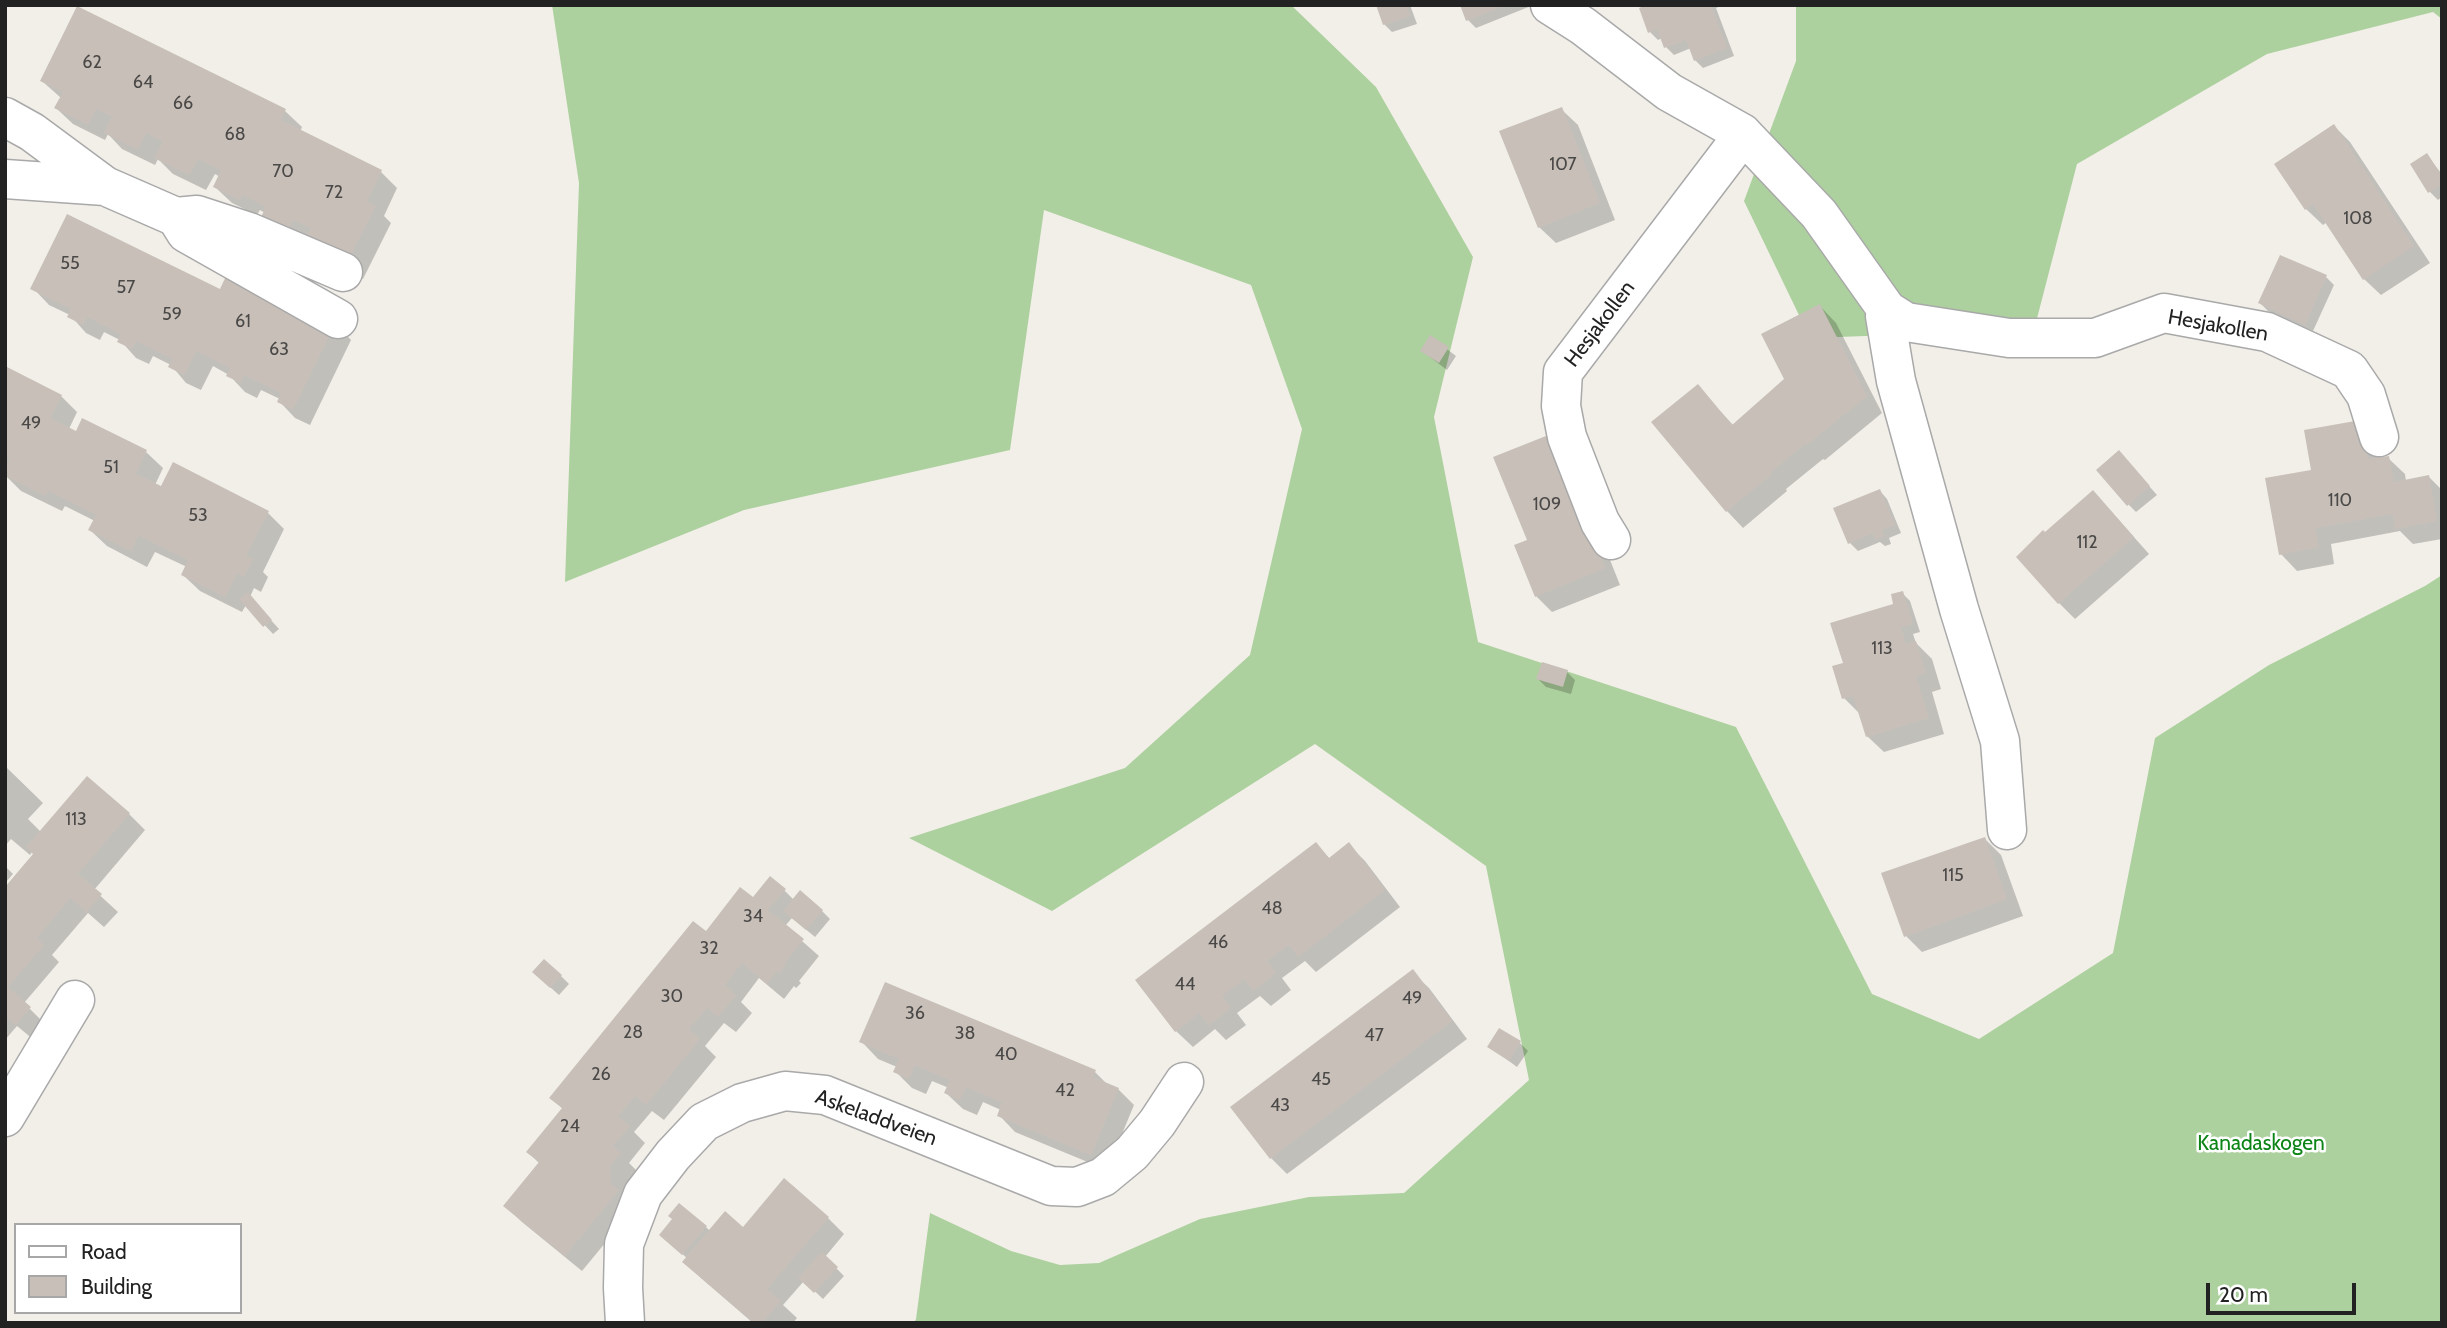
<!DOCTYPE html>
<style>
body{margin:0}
#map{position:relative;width:2447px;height:1328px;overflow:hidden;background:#f2efe9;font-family:Cabin,sans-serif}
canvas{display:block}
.frame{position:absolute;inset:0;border:7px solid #222;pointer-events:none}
.legend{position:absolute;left:14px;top:1223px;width:228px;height:91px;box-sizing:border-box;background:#fff;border:2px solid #a7a7a7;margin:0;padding:9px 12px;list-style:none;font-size:21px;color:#222}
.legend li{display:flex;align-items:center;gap:14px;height:35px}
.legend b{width:35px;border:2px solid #a7a7a7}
.scale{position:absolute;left:2206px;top:1283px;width:150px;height:32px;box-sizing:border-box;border:4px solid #222;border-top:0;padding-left:9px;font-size:21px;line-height:24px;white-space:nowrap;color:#222;-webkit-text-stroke:5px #fff;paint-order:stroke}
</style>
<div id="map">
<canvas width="2447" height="1328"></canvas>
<div class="frame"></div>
<ul class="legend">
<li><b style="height:9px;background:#fff"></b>Road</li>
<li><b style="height:19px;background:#c7bfb8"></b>Building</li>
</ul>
<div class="scale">20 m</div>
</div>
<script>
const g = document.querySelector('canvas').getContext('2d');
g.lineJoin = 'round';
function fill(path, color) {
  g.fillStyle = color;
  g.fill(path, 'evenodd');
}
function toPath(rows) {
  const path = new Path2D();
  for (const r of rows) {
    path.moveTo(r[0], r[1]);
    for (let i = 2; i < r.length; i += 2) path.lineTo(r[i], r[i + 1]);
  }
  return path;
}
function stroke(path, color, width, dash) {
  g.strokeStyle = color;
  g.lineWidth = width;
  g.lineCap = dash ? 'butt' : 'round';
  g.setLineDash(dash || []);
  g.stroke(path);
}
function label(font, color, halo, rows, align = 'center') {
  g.font = font + ' Cabin,sans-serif';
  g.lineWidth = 5;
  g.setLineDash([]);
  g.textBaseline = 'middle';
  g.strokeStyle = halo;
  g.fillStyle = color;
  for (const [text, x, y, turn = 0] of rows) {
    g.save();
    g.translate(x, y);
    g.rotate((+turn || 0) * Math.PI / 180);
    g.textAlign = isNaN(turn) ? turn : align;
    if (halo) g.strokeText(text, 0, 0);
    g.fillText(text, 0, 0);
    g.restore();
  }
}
const forest = toPath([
 [552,5,1291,5,1376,87,1473,257,1434,417,1478,642,1736,727,1872,994,1979,1039,2113,953,2155,738,2269,665,2425,586,2442,575,2442,1323,914,1323,916,1319,930,1213,1011,1251,1060,1265,1099,1263,1200,1219,1309,1197,1404,1193,1529,1080,1486,866,1315,744,1052,911,909,838,1125,768,1250,655,1302,429,1251,285,1044,210,1010,450,744,510,565,582,579,183],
 [1796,5,2442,5,2442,19,2433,12,2267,54,2077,164,2034,330,1810,338,1744,201,1796,61]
]);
const shadow = toPath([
 [1378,5,1410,5,1417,24,1392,32,1384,24],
 [1462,5,1531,5,1531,6,1476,28,1468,20],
 [1650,5,1723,5,1716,8,1734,56,1703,68,1695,60,1691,48,1674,55,1666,47,1662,38,1658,40,1650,32],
 [78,9,285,111,302,127,300,132,381,172,397,188,384,216,391,223,363,279,265,213,260,210,257,215,232,203,215,187,220,177,215,174,206,190,173,174,158,159,155,165,122,149,108,134,105,140,73,124,56,108,61,98,42,81],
 [1561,109,1578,125,1615,220,1556,243,1539,227],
 [2334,126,2350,142,2430,263,2381,295,2364,279,2327,222,2323,225,2306,209],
 [2427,156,2442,174,2442,197,2438,200,2430,192],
 [2326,277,2334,285,2313,331,2268,311,2260,303],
 [33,288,221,292,335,323,351,340,310,425,295,418,279,401,280,399,261,390,257,398,245,392,229,375,213,366,201,390,186,383,171,365,153,356,149,364,136,358,120,340,104,332,100,340,86,333,70,315,49,305],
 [1820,306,1836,323,1882,413,1825,460,1823,459,1786,489,1787,491,1743,528,1727,511,1697,386,1734,426,1786,379],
 [1431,337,1456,356,1447,370,1422,351],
 [5,368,61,396,77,412,69,429,76,433,83,420,146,452,163,468,155,485,268,513,284,529,263,572,268,577,261,592,254,588,250,597,279,629,273,634,246,605,242,612,200,591,183,575,187,567,155,552,147,567,107,546,90,530,95,521,65,506,62,511,21,491,5,475,9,465,5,464],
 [2377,439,2380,459,2388,458,2405,474,2406,481,2429,477,2442,490,2442,539,2413,544,2400,531,2331,544,2334,564,2297,571,2281,554,2313,471],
 [1567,452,1620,585,1552,612,1536,596,1529,541],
 [2126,460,2157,495,2136,512,2128,504],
 [1880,491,1887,499,1901,533,1889,538,1891,544,1885,546,1880,542,1858,551,1850,543],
 [2109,509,2149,554,2075,619,2059,603,2045,534],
 [1902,593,1910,601,1920,632,1913,634,1916,643,1932,659,1941,689,1932,692,1944,734,1884,752,1867,736,1860,714,1844,698,1845,665,1897,610],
 [1567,672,1575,680,1571,694,1546,687,1538,679],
 [5,766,43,803,28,819,41,832,129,814,145,830,94,890,118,912,104,927,88,913,52,955,59,962,24,1003,46,1025,34,1040,17,1026,5,1040,5,890,35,854,32,852,30,855,11,839,5,846],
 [1985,839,2001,855,2023,916,1922,952,1906,936],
 [1316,844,1330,859,1349,845,1365,861,1400,907,1316,972,1305,961,1282,978,1291,990,1271,1006,1260,996,1237,1013,1246,1025,1226,1040,1215,1029,1193,1047,1176,1031],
 [5,866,13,874,6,882,5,882],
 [784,890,794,900,822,911,830,919,815,937,792,918,785,926,819,956,799,981,801,983,796,988,794,986,784,999,759,978,741,1002,752,1013,736,1032,724,1023,705,1046,716,1057,664,1120,652,1111,634,1132,645,1143,629,1163,637,1171,626,1184,627,1200,634,1208,582,1271,522,1222,505,1206,540,1164,528,1152,563,1109,552,1098,753,900],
 [1412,972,1429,988,1467,1039,1287,1174,1271,1158],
 [561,976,569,984,559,995,542,980],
 [862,1042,1095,1072,1108,1085,1118,1089,1134,1105,1107,1170,1015,1132,999,1115,1001,1110,983,1102,977,1115,963,1109,946,1093,949,1088,932,1081,926,1094,912,1088,895,1071,897,1067,878,1059],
 [1520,1043,1528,1051,1517,1067,1490,1047],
 [828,1218,844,1234,825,1257,844,1276,823,1299,804,1281,783,1305,797,1318,793,1323,753,1323,701,1278,684,1262,687,1258,669,1243,706,1227,710,1231,743,1229]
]);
const building = toPath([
 [1376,5,1406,5,1410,16,1383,25],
 [1460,5,1506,5,1466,21],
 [1646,5,1711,5,1727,48,1694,61,1686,40,1664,48,1657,29,1648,33,1639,8],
 [77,6,286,109,281,120,382,170,367,201,376,206,346,264,302,245,311,228,293,220,284,236,258,223,266,207,243,195,240,200,213,187,221,170,198,159,189,175,154,158,163,142,146,133,138,150,104,133,112,117,96,109,88,125,54,108,63,92,40,81],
 [1562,107,1600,203,1538,228,1499,131],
 [2334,124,2414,246,2363,280,2313,204,2305,210,2274,164],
 [2427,153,2442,176,2442,184,2428,193,2410,164],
 [67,214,220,289,227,274,336,322,293,410,277,402,281,393,244,375,241,383,226,376,230,368,196,351,184,375,168,367,172,359,136,341,132,349,117,342,121,334,87,317,83,325,67,317,71,309,30,289],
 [2280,255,2327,275,2305,325,2258,303],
 [1820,304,1867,396,1807,445,1806,443,1771,472,1772,474,1726,512,1651,422,1698,384,1732,425,1784,379,1761,334],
 [1430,335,1449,347,1439,363,1420,351],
 [5,366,62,395,50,418,76,431,82,418,147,450,136,474,161,486,173,462,269,511,246,556,253,559,244,577,237,573,225,597,181,575,188,560,141,537,138,536,131,551,88,530,96,515,48,491,46,496,5,476,5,469,10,459,5,457],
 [2361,420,2368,459,2389,456,2394,482,2429,475,2437,521,2395,529,2393,514,2315,528,2319,547,2279,555,2265,478,2311,470,2304,430],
 [1551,434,1605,568,1535,597,1514,545,1527,540,1493,457],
 [2119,450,2150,486,2127,506,2096,470],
 [1880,489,1895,525,1882,530,1884,536,1875,540,1873,533,1848,544,1833,508],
 [2093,490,2134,537,2058,604,2016,557,2043,530,2045,532],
 [1903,591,1913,624,1901,627,1906,644,1916,641,1926,673,1916,676,1929,718,1866,737,1853,696,1842,699,1832,666,1843,663,1830,623,1893,604,1891,594],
 [248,592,272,620,263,627,239,599],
 [1542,662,1568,670,1563,687,1536,679],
 [87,776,130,813,78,874,102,894,87,912,70,898,37,938,44,945,8,987,31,1007,16,1025,5,1016,5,887,33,854,26,847],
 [1985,837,2007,899,1904,937,1881,873],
 [1316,842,1329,858,1349,842,1385,890,1298,957,1289,945,1267,961,1276,973,1253,991,1244,979,1222,996,1231,1008,1209,1025,1199,1013,1175,1032,1135,980],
 [770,876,786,889,768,910,804,939,784,964,786,965,779,973,777,971,767,984,742,963,725,985,736,995,718,1017,707,1008,689,1029,700,1039,646,1105,635,1096,618,1116,630,1126,613,1146,621,1153,610,1167,611,1184,619,1190,565,1256,503,1206,539,1162,526,1152,562,1108,549,1098,693,921,706,931,740,887,753,897],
 [800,890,823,910,806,930,783,911],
 [544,959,562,975,550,988,532,972],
 [1413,969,1452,1021,1270,1159,1230,1107],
 [885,982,1096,1070,1093,1077,1119,1088,1091,1155,997,1116,1002,1102,966,1087,960,1100,944,1093,950,1080,915,1065,909,1079,893,1072,899,1059,859,1042],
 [1499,1028,1521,1041,1509,1061,1487,1047],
 [784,1178,829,1217,767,1289,781,1301,762,1323,754,1323,682,1262,725,1211,743,1227],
 [679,1203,707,1226,682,1255,659,1235,672,1219,668,1216],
 [822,1252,838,1267,814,1293,798,1278]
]);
const street = toPath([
 [1550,5,1583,26,1669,92,1742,133,1819,214,1887,310,1906,322,2009,338,2095,338,2164,313,2267,332,2349,370,2366,395,2379,437],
 [5,117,32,132,105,186,176,217,197,215,249,232,343,272],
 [5,179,105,186],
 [176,217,186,233,338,319],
 [1887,310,1885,316,1896,381,1959,609,2000,741,2007,830],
 [1611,540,1600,522,1567,437,1561,406,1563,372,1731,151,1742,133],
 [5,1117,75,1000],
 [625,1323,623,1288,624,1244,643,1194,673,1155,704,1122,742,1103,785,1091,825,1095,1051,1186,1077,1187,1103,1177,1132,1153,1157,1123,1184,1082]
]);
const numberNames = [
 ["62",92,63],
 ["64",143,83],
 ["66",183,104],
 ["68",235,135],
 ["107",1563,165],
 ["70",283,172],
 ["72",334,193],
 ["108",2358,219],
 ["55",70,264],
 ["57",126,288],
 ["59",172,315],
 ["61",243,322],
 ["63",279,350],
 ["49",31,424],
 ["51",111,468],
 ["110",2340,501],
 ["109",1547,505],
 ["53",198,516],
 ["112",2087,543],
 ["113",1882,649],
 ["113",76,820],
 ["115",1953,876],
 ["48",1272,909],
 ["34",753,917],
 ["46",1218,943],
 ["32",709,949],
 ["44",1185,985],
 ["30",672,997],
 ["49",1412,999],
 ["36",915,1014],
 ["28",633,1033],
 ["38",965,1034],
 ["47",1374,1036],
 ["40",1006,1055],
 ["26",601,1075],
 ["45",1321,1080],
 ["42",1065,1091],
 ["43",1280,1106],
 ["24",570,1127]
];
const streetNames = [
 ["Hesjakollen",1600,324,-53],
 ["Hesjakollen",2218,326,10],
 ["Askeladdveien",876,1118,20]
];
const parkNames = [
 ["Kanadaskogen",2261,1144]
];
fill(forest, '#add19e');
fill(shadow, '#0003');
fill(building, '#c7bfb8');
stroke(street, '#a9a9a9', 41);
stroke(street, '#fff', 38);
label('18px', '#4b4948', null, numberNames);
label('21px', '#222', '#fff', streetNames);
label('21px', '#0c8416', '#fff', parkNames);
</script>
